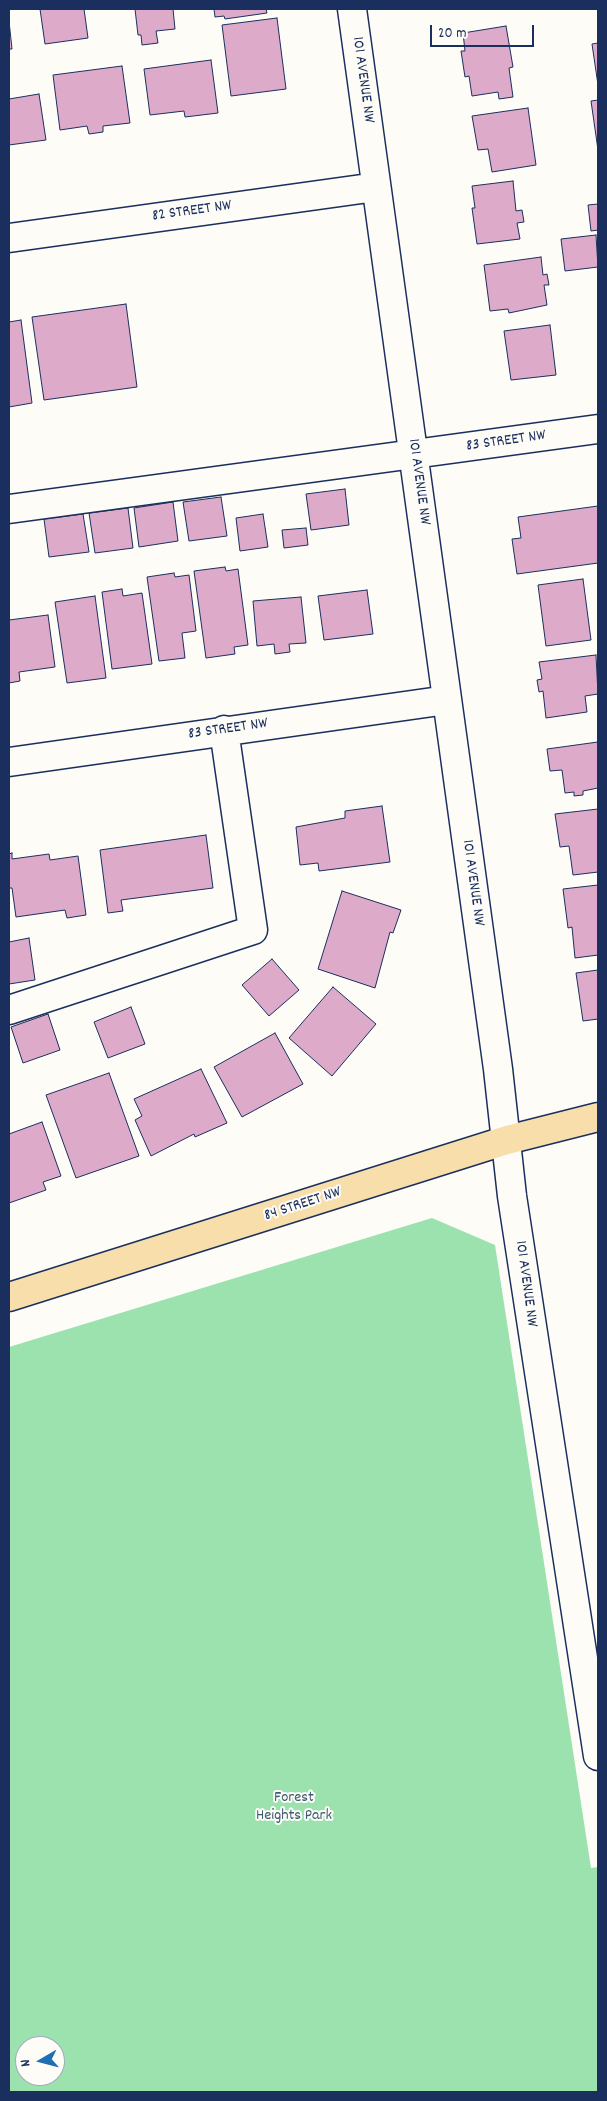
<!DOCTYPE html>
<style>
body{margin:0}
#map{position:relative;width:607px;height:2101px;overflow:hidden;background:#fdfcf7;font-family:Dekko,sans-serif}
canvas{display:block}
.frame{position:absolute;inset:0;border:10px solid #1b2f5e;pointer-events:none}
.north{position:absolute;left:15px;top:2036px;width:50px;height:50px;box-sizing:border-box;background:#fdfcf7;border:1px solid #a3aaba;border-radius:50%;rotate:262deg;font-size:14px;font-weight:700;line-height:20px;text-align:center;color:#1b2f5e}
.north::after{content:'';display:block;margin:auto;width:18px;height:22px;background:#1f6fb2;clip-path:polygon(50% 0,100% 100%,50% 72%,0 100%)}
.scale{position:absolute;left:430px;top:25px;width:104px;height:22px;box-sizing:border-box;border:2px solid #1b2f5e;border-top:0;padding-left:6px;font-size:15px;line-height:18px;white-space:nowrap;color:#1b2f5e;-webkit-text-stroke:4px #fdfcf7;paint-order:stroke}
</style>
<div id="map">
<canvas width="607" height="2101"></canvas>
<div class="frame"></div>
<div class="north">N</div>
<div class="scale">20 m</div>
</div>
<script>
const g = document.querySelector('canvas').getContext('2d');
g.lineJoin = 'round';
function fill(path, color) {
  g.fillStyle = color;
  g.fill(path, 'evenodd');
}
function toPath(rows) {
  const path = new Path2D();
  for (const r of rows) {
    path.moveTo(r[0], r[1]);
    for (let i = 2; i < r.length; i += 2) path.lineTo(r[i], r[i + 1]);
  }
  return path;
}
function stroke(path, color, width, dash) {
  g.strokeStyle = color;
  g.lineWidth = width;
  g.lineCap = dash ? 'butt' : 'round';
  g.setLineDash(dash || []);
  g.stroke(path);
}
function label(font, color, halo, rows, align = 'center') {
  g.font = font + ' Dekko,sans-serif';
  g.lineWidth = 4;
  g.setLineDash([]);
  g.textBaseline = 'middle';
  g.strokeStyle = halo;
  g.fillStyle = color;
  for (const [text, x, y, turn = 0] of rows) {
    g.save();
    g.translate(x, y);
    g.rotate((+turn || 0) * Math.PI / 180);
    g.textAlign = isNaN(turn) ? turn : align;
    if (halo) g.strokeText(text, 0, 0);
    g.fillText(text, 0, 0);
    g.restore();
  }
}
const green = toPath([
 [432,1218,495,1245,591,1868,598,1867,598,2092,9,2092,9,1347],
 [25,2046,55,2046,55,2076,25,2076]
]);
const building = toPath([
 [40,9,84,9,88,38,45,44,40,9],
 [135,9,173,9,175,29,156,31,158,43,142,45,141,35,138,35,135,9],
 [214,9,266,9,267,13,225,19,224,16,215,17,214,9],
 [277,18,286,89,231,96,222,25,277,18],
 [9,21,12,49,9,49,9,21],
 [506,26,513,67,509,68,513,97,499,99,498,92,472,96,469,76,465,77,461,51,465,51,463,33,506,26],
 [598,43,598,85,592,44,598,43],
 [211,60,218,113,185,117,184,111,150,115,144,69,211,60],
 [122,66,130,123,103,126,103,132,89,134,87,126,60,130,53,75,122,66],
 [39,94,46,140,9,145,9,99,39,94],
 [598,100,598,150,591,101,598,100],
 [528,108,536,165,492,172,488,149,478,150,472,116,528,108],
 [513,181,516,211,522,210,524,222,517,223,520,239,477,244,472,208,475,208,472,186,513,181],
 [598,204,598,230,591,231,588,205,598,204],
 [596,235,598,267,565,271,561,239,596,235],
 [541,257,543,275,547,274,549,285,544,285,547,305,509,313,508,309,490,311,484,265,541,257],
 [126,304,137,387,44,400,32,317,126,304],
 [21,320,32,403,9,407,9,322,21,320],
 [550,325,556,375,511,380,504,331,550,325],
 [345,489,349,525,311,530,306,494,345,489],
 [221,497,227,536,189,541,183,502,221,497],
 [173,502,178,541,139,547,134,508,173,502],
 [598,506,598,563,517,574,512,539,521,538,518,517,598,506],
 [128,508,133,548,95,553,89,513,128,508],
 [83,514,89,552,49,557,44,519,83,514],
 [263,514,268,547,240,551,236,518,263,514],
 [306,528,308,545,284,548,282,530,306,528],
 [225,567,226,571,238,569,248,645,234,647,235,654,206,658,194,571,225,567],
 [174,573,175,577,189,575,196,631,182,633,185,658,159,661,147,577,174,573],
 [583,579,591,640,546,646,538,585,583,579],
 [122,589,123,596,142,593,152,664,112,669,102,592,122,589],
 [367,590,373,634,324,640,318,596,367,590],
 [95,596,106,678,67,683,55,602,95,596],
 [301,597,306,643,289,644,290,652,275,654,274,644,257,646,253,601,301,597],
 [48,615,55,667,19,672,20,681,9,683,9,620,48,615],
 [596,655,598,694,585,696,587,712,546,718,543,691,539,692,537,680,542,679,539,662,596,655],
 [598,742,598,788,583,791,583,795,574,796,574,792,565,793,562,770,550,771,547,749,598,742],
 [382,806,390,862,319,871,318,863,300,865,296,827,345,818,345,811,382,806],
 [598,809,598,872,573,875,569,846,560,847,555,814,598,809],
 [206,835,213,888,121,900,123,911,108,913,100,850,206,835],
 [12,853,12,859,49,854,50,860,78,856,86,915,67,918,65,910,16,917,12,888,9,888,9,854,12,853],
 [598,885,598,955,575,958,572,927,568,928,563,889,598,885],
 [342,891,401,910,393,933,390,932,375,988,318,969,342,891],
 [29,938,35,980,9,984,9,942,29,938],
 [272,959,299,990,269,1016,242,985,272,959],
 [598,970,598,1019,583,1021,576,973,598,970],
 [333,987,376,1024,332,1076,289,1038,333,987],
 [131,1007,145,1044,108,1058,94,1022,131,1007],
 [48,1014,60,1050,23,1063,11,1027,48,1014],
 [275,1033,303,1084,242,1117,214,1067,275,1033],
 [201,1069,227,1123,195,1137,194,1134,151,1156,135,1120,142,1116,134,1099,201,1069],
 [109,1073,139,1156,76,1178,46,1095,109,1073],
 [42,1122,61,1176,43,1182,46,1190,9,1203,9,1134,42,1122]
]);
const minor = toPath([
 [352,9,498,1069,512,1196,598,1756],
 [9,238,376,187],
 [9,509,598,429],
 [9,762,447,700],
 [9,1010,253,930,224,730]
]);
const major = toPath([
 [9,1297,507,1140,598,1117]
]);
const streetNames = [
 ["101 AVENUE NW",362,80,82],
 ["82 STREET NW",192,212,-8],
 ["83 STREET NW",506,442,-8],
 ["101 AVENUE NW",418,482,82],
 ["83 STREET NW",228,730,-8],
 ["101 AVENUE NW",472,883,82],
 ["84 STREET NW",303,1205,-18],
 ["101 AVENUE NW",525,1284,82]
];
const parkNames = [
 ["Forest",294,1799],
 ["Heights Park",294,1817]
];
fill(green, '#9be2af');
fill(building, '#ddabc9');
stroke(building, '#1b2f5e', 1);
stroke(minor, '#1b2f5e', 31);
stroke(major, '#1b2f5e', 31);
stroke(minor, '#fdfcf7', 28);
stroke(major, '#f8deab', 28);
label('16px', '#1b2f5e', '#fdfcf7', streetNames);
label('16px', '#3b5c72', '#fdfcf7', parkNames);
</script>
